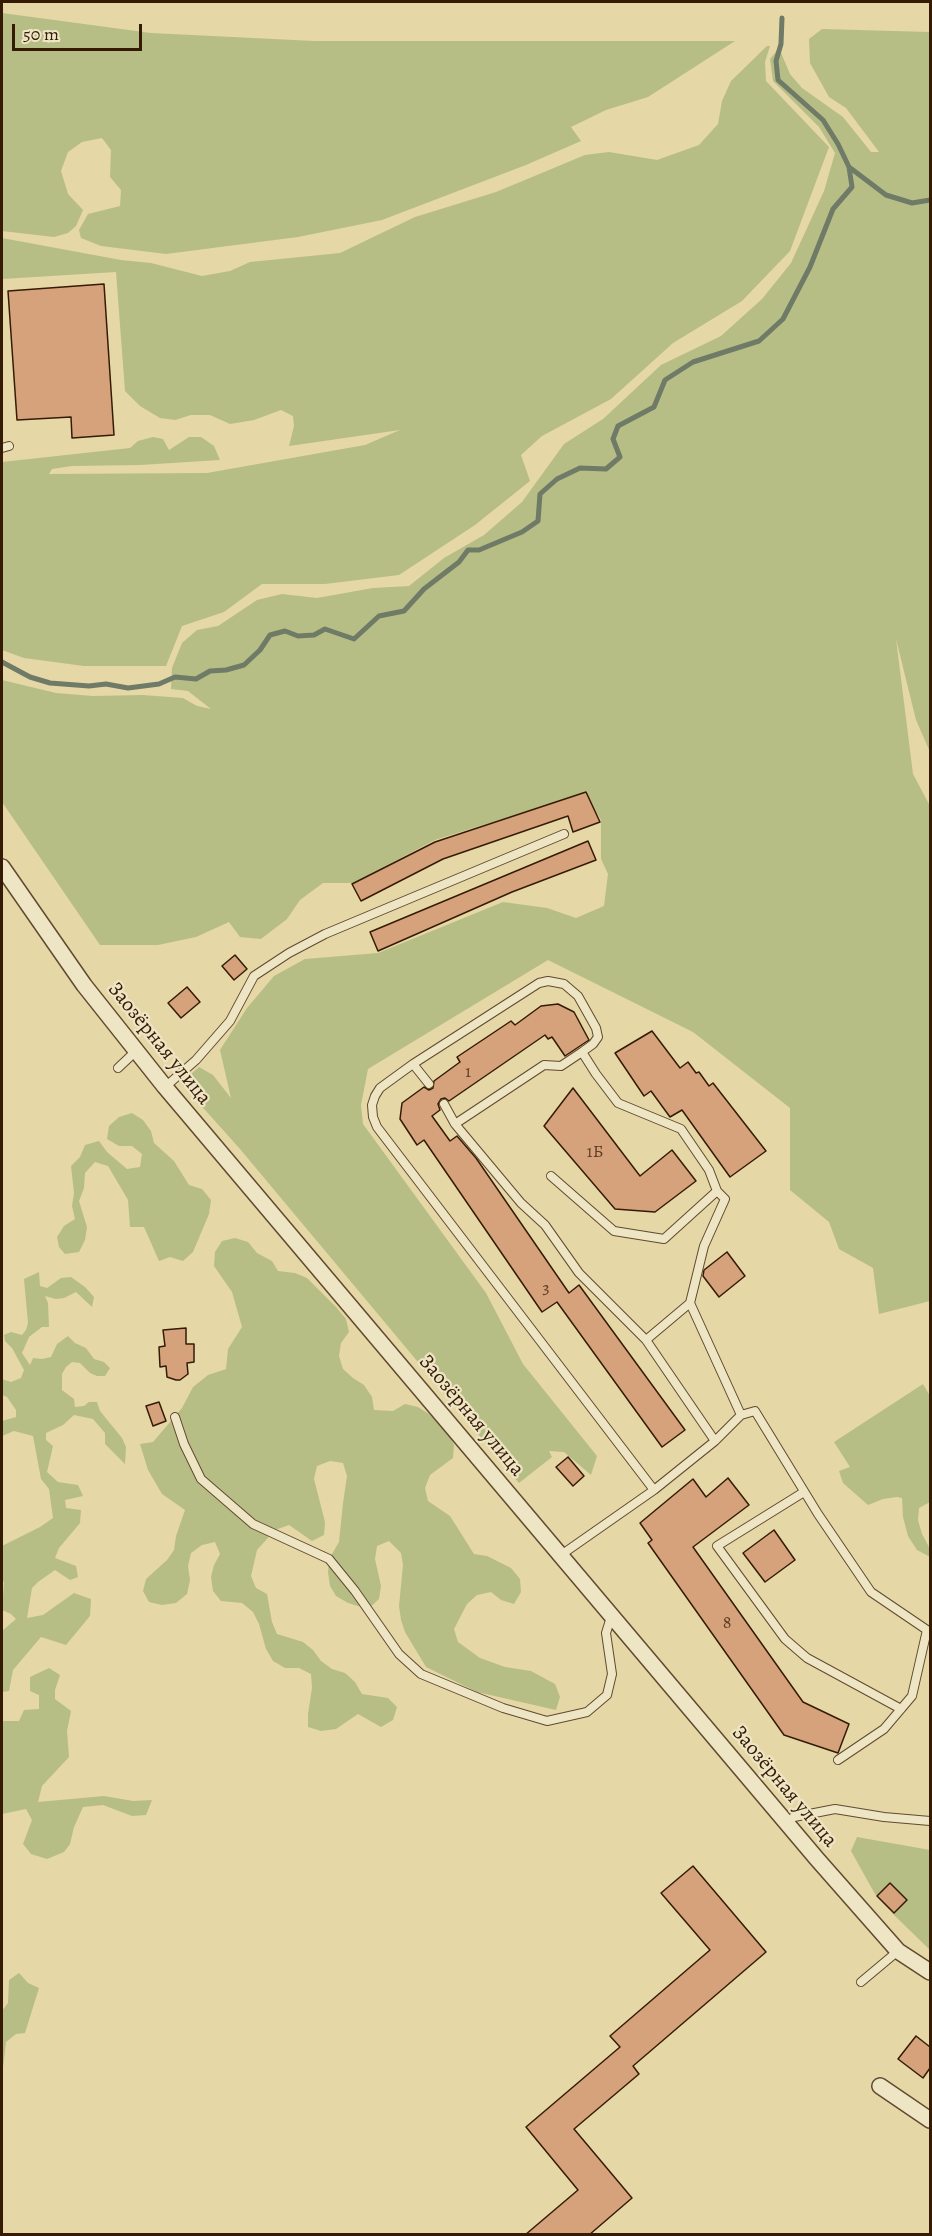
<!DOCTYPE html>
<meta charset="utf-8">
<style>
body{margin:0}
#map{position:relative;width:932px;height:2236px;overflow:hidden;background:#e5d7a6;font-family:Alegreya,serif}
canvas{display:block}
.frame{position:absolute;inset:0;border:3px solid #351b06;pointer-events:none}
.scale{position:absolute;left:12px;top:24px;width:130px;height:27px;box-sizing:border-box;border:3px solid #351b06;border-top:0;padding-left:8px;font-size:18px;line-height:21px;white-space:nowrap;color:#351b06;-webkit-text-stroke:4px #eee5c5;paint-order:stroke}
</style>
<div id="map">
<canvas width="932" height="2236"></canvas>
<div class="frame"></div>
<div class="scale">50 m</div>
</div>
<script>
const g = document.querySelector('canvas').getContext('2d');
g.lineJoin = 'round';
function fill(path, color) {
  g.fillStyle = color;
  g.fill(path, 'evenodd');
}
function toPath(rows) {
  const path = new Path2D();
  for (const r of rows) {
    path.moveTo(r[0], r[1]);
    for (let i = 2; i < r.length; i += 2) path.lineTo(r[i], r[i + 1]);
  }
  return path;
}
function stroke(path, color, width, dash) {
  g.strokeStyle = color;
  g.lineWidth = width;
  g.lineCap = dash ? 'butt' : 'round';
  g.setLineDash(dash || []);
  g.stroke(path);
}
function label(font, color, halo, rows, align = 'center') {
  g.font = font + ' Alegreya,serif';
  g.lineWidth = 4.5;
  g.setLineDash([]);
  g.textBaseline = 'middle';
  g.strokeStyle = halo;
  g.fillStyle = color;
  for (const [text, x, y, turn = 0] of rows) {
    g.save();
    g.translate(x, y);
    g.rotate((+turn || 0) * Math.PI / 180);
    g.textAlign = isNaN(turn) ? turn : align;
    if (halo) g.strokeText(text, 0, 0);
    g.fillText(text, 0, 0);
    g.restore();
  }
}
const green = toPath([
 [2,13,151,33,314,41,735,41,648,97,606,110,571,127,581,141,526,165,382,220,298,237,166,254,101,246,81,238,79,230,88,214,120,206,121,190,110,177,111,150,102,138,82,142,68,152,61,171,68,194,83,210,76,226,68,233,54,237,2,231],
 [822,29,930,32,930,752,916,720,896,639,913,774,930,806,930,1301,879,1314,873,1268,839,1249,829,1222,790,1190,790,1108,693,1032,548,960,368,1069,361,1105,363,1124,486,1293,523,1364,597,1456,591,1475,564,1452,549,1451,552,1457,519,1483,240,1149,181,1083,199,1067,213,1075,231,1098,220,1050,247,1008,274,976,305,959,378,953,503,902,547,908,576,918,604,906,608,874,601,859,601,820,585,793,435,840,353,883,323,883,300,900,287,919,261,939,240,937,229,922,196,937,158,945,100,945,2,802,2,680,56,693,93,696,143,695,183,698,197,706,211,709,188,691,171,689,172,668,182,643,197,630,218,626,257,600,282,594,317,598,373,588,409,586,444,558,484,535,522,502,564,444,603,419,661,365,721,336,762,299,791,263,824,191,835,153,819,127,773,81,770,59,779,48,790,74,802,88,843,117,871,152,879,152,846,108,829,97,810,63,809,39],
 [767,46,770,46,765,62,766,81,829,147,790,251,742,301,673,343,611,399,542,436,521,455,530,481,475,525,399,575,325,584,262,584,224,612,182,626,166,666,84,666,24,658,2,650,2,462,130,448,138,441,153,437,163,439,169,450,189,437,201,437,214,446,220,460,140,465,72,466,52,469,49,474,207,473,365,445,400,430,289,446,294,426,293,416,281,410,254,420,230,424,210,415,191,415,175,420,160,418,140,406,125,391,116,272,2,279,2,238,121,260,151,263,202,276,230,271,250,262,340,253,415,217,496,192,585,155,609,152,657,160,699,145,718,124,722,101,731,81],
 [132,1113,143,1120,151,1131,154,1143,174,1161,189,1185,202,1189,211,1200,209,1214,193,1252,183,1261,170,1257,159,1261,144,1227,130,1227,128,1200,108,1166,95,1162,85,1173,84,1188,79,1201,87,1227,85,1240,79,1252,65,1254,59,1247,57,1237,64,1226,75,1219,72,1206,74,1193,71,1166,80,1157,85,1145,99,1141,107,1152,127,1169,140,1167,142,1154,132,1146,119,1146,107,1139,109,1126,119,1117],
 [235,1238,248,1242,257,1253,272,1261,278,1271,295,1273,307,1278,336,1307,346,1319,349,1332,341,1343,339,1356,343,1369,353,1378,364,1385,372,1397,374,1410,393,1411,405,1404,418,1407,429,1414,449,1434,454,1445,453,1458,430,1475,425,1488,428,1501,450,1516,474,1554,487,1556,511,1568,520,1579,521,1592,514,1604,501,1600,491,1592,477,1595,467,1604,454,1629,458,1642,480,1658,505,1667,531,1671,555,1684,560,1697,556,1710,477,1692,426,1667,405,1632,401,1620,399,1606,403,1565,401,1553,389,1541,377,1546,375,1559,381,1586,379,1599,368,1609,348,1603,336,1596,330,1586,328,1572,329,1559,339,1542,343,1503,347,1476,343,1463,330,1461,317,1466,314,1479,325,1522,324,1535,312,1541,289,1525,275,1530,257,1550,251,1576,256,1588,267,1594,272,1622,277,1634,303,1642,313,1650,321,1661,332,1669,345,1673,355,1682,362,1694,388,1698,397,1707,393,1720,381,1727,358,1714,336,1729,321,1731,308,1727,308,1714,312,1688,311,1674,299,1668,285,1668,273,1661,266,1649,259,1624,253,1612,242,1603,221,1601,213,1591,211,1577,214,1565,220,1554,215,1542,202,1545,191,1553,188,1566,190,1580,187,1594,176,1603,162,1605,149,1602,143,1591,146,1579,167,1560,174,1550,176,1536,185,1510,162,1494,148,1470,140,1444,153,1442,182,1408,193,1387,208,1375,226,1369,228,1349,242,1327,232,1292,214,1266,215,1252,222,1241],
 [39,1272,40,1286,47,1288,61,1278,71,1277,85,1287,94,1297,92,1307,76,1292,64,1298,56,1299,45,1296,48,1303,49,1327,42,1327,29,1337,22,1353,30,1365,33,1358,42,1359,51,1357,57,1344,68,1336,75,1343,86,1348,94,1359,104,1362,110,1368,105,1376,97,1376,90,1373,80,1363,72,1362,66,1367,62,1374,62,1390,74,1399,75,1407,84,1406,89,1402,97,1402,100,1411,122,1438,126,1447,125,1464,105,1444,105,1433,93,1419,74,1415,63,1425,46,1433,46,1440,53,1446,47,1472,58,1482,78,1485,83,1496,65,1500,66,1508,81,1510,80,1523,59,1548,55,1558,76,1566,78,1577,70,1580,55,1570,38,1582,32,1588,27,1618,43,1615,74,1593,91,1599,90,1616,66,1645,41,1637,13,1670,9,1691,2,1692,2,1631,16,1619,11,1614,2,1610,4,1582,2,1580,2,1546,40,1527,53,1518,49,1489,41,1479,33,1436,14,1431,2,1436,2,1421,16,1417,16,1410,7,1397,2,1395,2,1379,11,1382,21,1378,24,1370,12,1348,5,1341,4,1335,11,1332,22,1335,26,1330,28,1323,24,1279],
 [923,1384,930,1396,930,1502,919,1508,918,1520,922,1534,930,1549,930,1557,917,1550,908,1536,903,1517,902,1498,897,1497,883,1499,868,1505,843,1483,839,1471,850,1467,834,1442],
 [49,1668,60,1675,55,1690,55,1699,71,1711,67,1731,69,1757,42,1786,38,1802,104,1796,133,1801,152,1800,146,1815,132,1816,103,1805,83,1807,74,1827,70,1844,64,1852,47,1859,31,1854,23,1844,32,1820,26,1809,2,1814,2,1721,19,1721,24,1710,39,1709,39,1695,30,1691,30,1677],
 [857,1837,930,1850,930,1950,894,1915,875,1894,851,1851],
 [19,1973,28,1983,39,1988,25,2033,16,2034,6,2042,2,2076,2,2011,8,2003,9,1980]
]);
const stream = toPath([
 [849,167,886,195,912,203,930,200],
 [2,662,30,677,50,683,89,686,106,684,128,688,159,684,175,677,196,679,210,671,226,670,244,665,260,650,270,635,285,631,298,636,314,635,325,629,354,639,379,616,404,611,424,589,459,562,468,550,479,550,522,532,538,521,540,494,557,479,580,468,606,469,620,457,613,439,618,426,654,407,665,380,693,362,759,341,783,319,810,267,833,209,852,187,849,167,838,144,823,120,778,80,776,61,781,44,782,18]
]);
const building = toPath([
 [104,284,114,435,72,438,71,417,17,420,8,291,104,284],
 [586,792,600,822,573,832,568,816,443,859,361,901,352,884,435,842,586,792],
 [588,841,596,860,512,892,378,951,370,932,588,841],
 [235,955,247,969,234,980,222,966,235,955],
 [187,987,200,1002,181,1018,168,1003,187,987],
 [558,1004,574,1012,589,1040,565,1056,552,1037,548,1039,545,1035,449,1101,445,1098,441,1099,438,1104,440,1110,432,1116,450,1141,457,1136,476,1158,569,1293,579,1285,685,1430,662,1447,557,1302,542,1312,424,1140,417,1145,400,1119,402,1103,424,1087,429,1090,433,1088,434,1081,460,1062,457,1057,511,1021,515,1025,541,1006,558,1004],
 [652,1031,680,1068,688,1062,696,1073,699,1072,709,1086,713,1083,766,1151,730,1177,682,1110,670,1117,651,1091,644,1096,615,1053,652,1031],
 [573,1088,640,1176,672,1150,696,1181,655,1212,615,1209,544,1126,573,1088],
 [727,1252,745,1276,719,1297,703,1276,704,1270,727,1252],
 [186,1328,186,1344,194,1344,194,1362,187,1363,188,1374,180,1380,176,1380,167,1377,166,1366,160,1367,159,1347,165,1346,163,1330,186,1328],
 [159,1402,166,1421,153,1426,146,1406,159,1402],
 [568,1457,584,1476,573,1486,556,1467,568,1457],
 [728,1478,749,1505,693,1547,803,1702,849,1724,838,1753,784,1735,648,1543,652,1540,640,1523,693,1479,706,1497,728,1478],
 [774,1530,795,1560,765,1582,743,1553,774,1530],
 [693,1866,766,1952,633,2066,639,2074,574,2129,632,2198,589,2235,525,2235,578,2190,526,2127,620,2047,610,2036,710,1950,661,1893,693,1866],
 [890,1883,907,1900,894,1913,877,1896,890,1883],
 [916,2036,930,2047,930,2068,923,2078,898,2059,916,2036]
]);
const service = toPath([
 [2,448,9,446],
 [582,1052,593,1044,598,1037,596,1028,578,996,564,984,548,981,539,983,413,1064,380,1088,375,1096,372,1105,373,1117,377,1127,654,1490],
 [413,1064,429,1084],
 [118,1068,136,1051],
 [165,1087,196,1060,230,1021,254,976,289,953,325,934,564,834],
 [444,1104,455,1124],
 [551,1176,614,1231,664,1239,717,1191],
 [690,1303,741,1415],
 [646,1340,690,1303,704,1246,725,1199,717,1191,709,1170,681,1129,618,1103,596,1074,582,1052,561,1066,544,1065,455,1124,521,1203,545,1225,579,1273,646,1340,715,1441],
 [175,1417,184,1444,201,1479,253,1524,329,1559,355,1591,399,1654,421,1674,503,1708,547,1721,587,1712,607,1695,612,1674,606,1633,611,1617],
 [804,1492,717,1546,785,1639,807,1658,901,1709],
 [561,1555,654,1490,715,1441,741,1415,755,1411,818,1514,871,1592,927,1630,912,1696,884,1729,838,1760],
 [787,1821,794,1817,835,1809,884,1817,930,1821],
 [861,1982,898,1951]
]);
const minor = toPath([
 [2,867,84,985,165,1087,817,1859,898,1951,930,1972],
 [880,2086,930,2120]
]);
const numberNames = [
 ["1",468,1073],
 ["1Б",595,1153],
 ["3",546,1289],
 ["8",727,1624]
];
const streetNames = [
 ["Заозёрная улица",159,1044,51],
 ["Заозёрная улица",471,1416,50],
 ["Заозёрная улица",784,1787,50]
];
fill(green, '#b7be85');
stroke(stream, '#6f7a67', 5);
fill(building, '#d6a27c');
stroke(building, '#351b06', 1.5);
stroke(service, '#614a2e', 10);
stroke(minor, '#614a2e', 18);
stroke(service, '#eee5c5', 8);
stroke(minor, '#eee5c5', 15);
label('18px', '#5d3d24', null, numberNames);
label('21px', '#351b06', '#eee5c5', streetNames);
</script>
